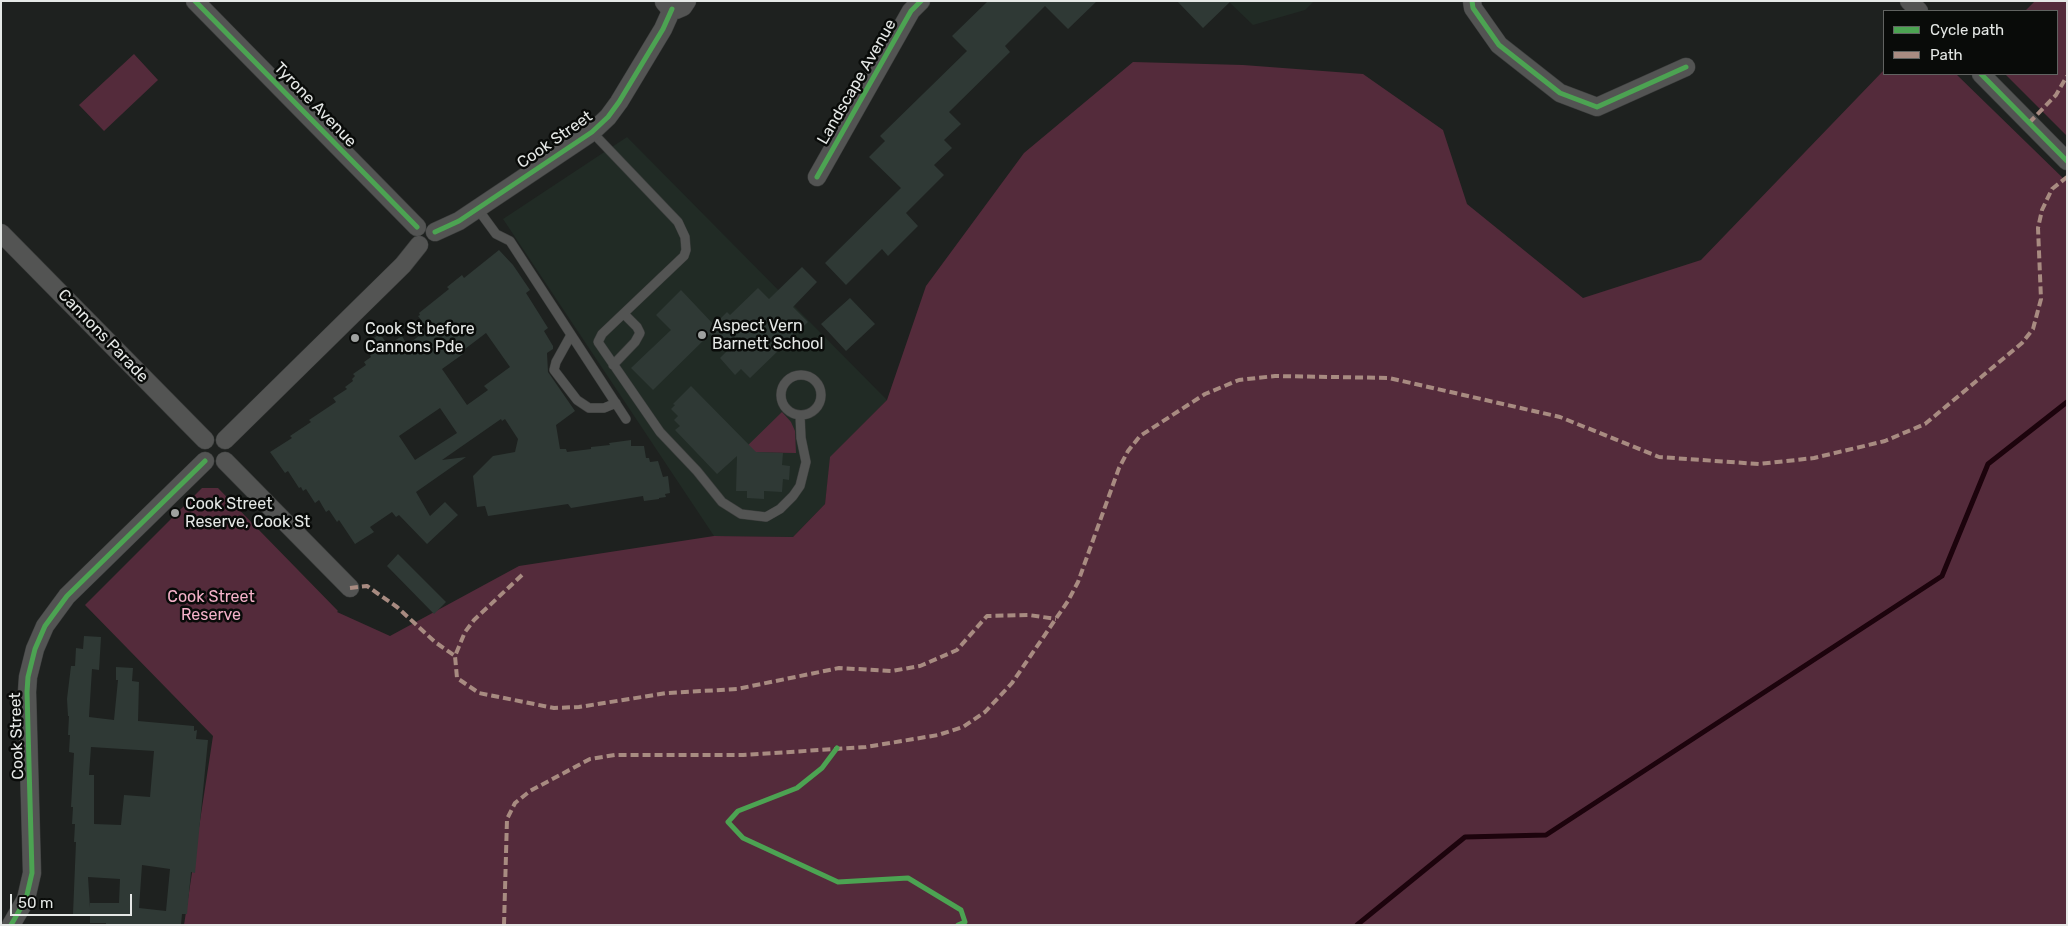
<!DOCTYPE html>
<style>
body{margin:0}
#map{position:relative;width:2068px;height:926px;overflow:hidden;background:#1e211f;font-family:Rubik,sans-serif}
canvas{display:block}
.frame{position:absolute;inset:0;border:2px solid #e5e8e6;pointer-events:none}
.legend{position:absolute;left:1883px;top:10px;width:175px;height:65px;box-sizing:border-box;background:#090b09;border:1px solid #616361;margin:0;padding:6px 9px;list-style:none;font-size:15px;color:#e5e8e6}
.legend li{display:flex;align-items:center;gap:10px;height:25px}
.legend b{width:25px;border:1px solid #616361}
.scale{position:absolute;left:10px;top:894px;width:122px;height:22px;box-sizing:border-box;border:2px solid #e5e8e6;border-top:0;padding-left:6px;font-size:15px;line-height:18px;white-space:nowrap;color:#e5e8e6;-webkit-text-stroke:4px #090b09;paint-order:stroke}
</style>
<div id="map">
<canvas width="2068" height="926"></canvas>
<div class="frame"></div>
<ul class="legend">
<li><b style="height:6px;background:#4ca352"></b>Cycle path</li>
<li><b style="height:6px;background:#a88b81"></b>Path</li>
</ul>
<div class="scale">50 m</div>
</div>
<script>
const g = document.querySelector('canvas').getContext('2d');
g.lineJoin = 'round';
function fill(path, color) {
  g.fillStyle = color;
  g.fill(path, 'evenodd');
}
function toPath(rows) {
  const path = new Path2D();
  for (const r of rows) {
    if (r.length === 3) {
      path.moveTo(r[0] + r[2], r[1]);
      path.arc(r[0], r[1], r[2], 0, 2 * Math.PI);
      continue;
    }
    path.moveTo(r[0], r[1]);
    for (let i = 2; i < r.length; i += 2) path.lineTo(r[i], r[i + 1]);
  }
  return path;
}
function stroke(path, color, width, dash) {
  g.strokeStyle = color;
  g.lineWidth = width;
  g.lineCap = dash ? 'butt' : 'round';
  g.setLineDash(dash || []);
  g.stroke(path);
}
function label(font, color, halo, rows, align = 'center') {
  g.font = font + ' Rubik,sans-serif';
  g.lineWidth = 5;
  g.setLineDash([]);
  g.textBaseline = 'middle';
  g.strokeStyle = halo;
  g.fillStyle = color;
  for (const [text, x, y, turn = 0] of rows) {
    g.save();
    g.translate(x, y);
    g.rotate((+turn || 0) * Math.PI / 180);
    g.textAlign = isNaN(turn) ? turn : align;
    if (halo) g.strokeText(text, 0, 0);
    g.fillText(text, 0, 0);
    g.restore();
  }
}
const built = toPath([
 [1228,1,1314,1,1305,10,1253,25],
 [627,137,887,400,831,457,825,504,793,537,714,536,503,219]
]);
const green = toPath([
 [2035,1,2067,1,2067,136,2005,74,2057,74,2057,11,2025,11],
 [134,54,158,80,104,131,79,105],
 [1133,62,1243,65,1363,74,1443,130,1467,204,1583,298,1701,260,1884,70,1884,74,1956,74,2067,182,2067,925,184,925,213,736,85,605,202,488,218,488,338,611,337,612,390,636,519,566,714,536,793,537,825,504,830,457,887,400,926,286,1024,153],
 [782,412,791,422,795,431,796,453,741,452]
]);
const stream = toPath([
 [1357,925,1465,837,1546,835,1942,576,1988,464,2067,402]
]);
const building = toPath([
 [988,1,1097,1,1068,29,1045,6,1005,46,1010,52,949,112,961,124,944,140,952,148,934,165,944,175,906,213,918,226,888,256,882,249,846,285,825,263,901,188,869,157,885,141,880,136,967,51,952,36],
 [1177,1,1231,1,1203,28],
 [499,250,513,265,530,290,526,293,548,328,544,331,553,346,553,349,547,353,548,372,575,411,556,425,560,449,566,449,567,452,591,449,591,447,610,445,609,443,631,440,631,446,644,446,646,458,649,458,650,462,658,461,663,477,668,476,670,493,665,494,666,497,659,498,659,499,644,501,643,496,571,508,568,504,488,516,485,506,477,507,473,476,493,456,515,452,518,439,505,419,502,421,501,419,442,460,466,457,416,492,430,516,445,502,458,515,427,544,399,515,396,517,392,512,370,527,374,532,355,544,339,520,337,522,329,510,326,512,319,500,315,503,306,489,303,491,301,487,299,488,288,471,285,473,270,452,292,438,290,436,311,422,309,420,336,402,333,398,347,389,345,387,353,381,352,379,355,376,353,374,366,365,364,362,371,357,370,355,374,352,367,342,380,334,388,345,402,336,407,345,428,329,418,316,420,315,419,313,449,289,447,287,462,275,464,278],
 [486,333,510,367,484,386,488,390,467,405,442,369,463,354,461,352],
 [440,408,457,433,415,460,399,436],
 [802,267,817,282,793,307,808,322,750,378,741,369,735,375,720,358,727,351,710,334,653,390,631,368,671,330,656,315,681,290,714,325,727,312,730,315,758,288,769,299],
 [850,298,875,324,846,351,821,324],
 [691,386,756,452,783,453,782,465,790,466,789,480,783,479,782,492,764,491,764,499,747,498,747,491,736,491,737,456,717,474,675,430,680,426,674,420,678,416,671,409,675,405,673,404],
 [398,554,446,602,434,614,387,566],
 [84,636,101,637,99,670,92,669,89,717,114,720,118,680,116,680,116,667,133,668,132,681,139,682,138,721,194,726,194,731,197,730,196,739,208,740,195,873,191,872,187,914,182,914,181,925,106,925,106,923,90,923,90,914,73,914,76,842,74,842,75,824,72,824,73,807,71,807,74,753,69,752,70,735,68,735,69,716,68,716,67,699,71,666,75,666,76,648,83,649],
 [91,747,154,751,150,797,124,795,121,825,94,824,94,775,89,775],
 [142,865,170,869,166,911,139,908],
 [88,877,120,879,119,903,90,903,90,908]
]);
const service = toPath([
 [592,132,678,222,685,237,686,250,684,256,602,334,598,342,660,432,697,471,722,502,741,514,766,517,780,509,793,496,800,486,806,462,801,438,800,415],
 [477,208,496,234,510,241,626,419],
 [571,335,556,362,554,370,577,400,589,408,604,408,616,403],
 [613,365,635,342,640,333,637,327,624,314],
 [801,395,20]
]);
const minor = toPath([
 [195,1,417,227],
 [1472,1,1473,8,1499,45,1560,93,1597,107,1686,67],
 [1909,1,1919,11],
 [664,2,669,8,676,10,683,7,687,1],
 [1981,74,2067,161],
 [817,177,911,11,921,1],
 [435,232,459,221,592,132,608,117,619,102,663,29,672,9],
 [1,233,205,440],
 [225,440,403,265,419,245],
 [225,461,350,588],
 [11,925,26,899,32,873,27,692,28,677,35,649,45,626,67,596,205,461]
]);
const quiet = toPath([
 [2029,123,2056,95,2067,76],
 [522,575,474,620,465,632,455,656,457,678,479,693,554,708,579,707,667,693,737,689,839,668,892,671,920,666,957,650,987,616,1029,615,1056,619],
 [350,588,367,586,397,607,435,642,455,656],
 [504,925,507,819,515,803,530,791,590,759,615,755,743,755,866,747,938,735,963,727,985,712,1012,683,1068,601,1078,582,1119,468,1128,451,1140,436,1205,394,1239,380,1275,376,1389,378,1560,417,1659,457,1759,464,1814,458,1885,441,1925,424,2022,343,2033,329,2041,299,2038,228,2042,210,2052,189,2067,177]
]);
const cycleway = toPath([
 [195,1,417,227],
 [1472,1,1473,8,1499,45,1560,93,1597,107,1686,67],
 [1981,74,2067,161],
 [817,177,911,11,921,1],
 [435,232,459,221,592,132,608,117,619,102,663,29,672,9],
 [837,748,822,768,797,788,738,811,728,822,743,838,838,882,908,878,961,910,965,922,958,925],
 [11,925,26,899,32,873,27,692,28,677,35,649,45,626,67,596,205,461]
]);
const markers = [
 [702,335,5,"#9fa2a0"],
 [355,338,5,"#9fa2a0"],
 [175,513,5,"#9fa2a0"]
];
const streetNames = [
 ["Landscape Avenue",857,82,-60],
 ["Tyrone Avenue",315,105,46],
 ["Cook Street",555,140,-35],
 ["Cannons Parade",103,336,46],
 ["Cook Street",17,736,-92]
];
const poiNames = [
 ["Aspect Vern",712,326],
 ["Barnett School",712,344],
 ["Cook St before",365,329],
 ["Cannons Pde",365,347],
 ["Cook Street",185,504],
 ["Reserve, Cook St",185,522]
];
const parkNames = [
 ["Cook Street",211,597],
 ["Reserve",211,615]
];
fill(built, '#212b25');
fill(green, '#542b3b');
stroke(stream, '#1c030c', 5);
fill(building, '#2f3935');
stroke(service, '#3c3e3d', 10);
stroke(minor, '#3c3e3d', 19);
stroke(service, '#535453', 9);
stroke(minor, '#535453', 18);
stroke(quiet, '#a88b81', 4, [8, 4]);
stroke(cycleway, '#4ca352', 5);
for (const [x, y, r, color] of markers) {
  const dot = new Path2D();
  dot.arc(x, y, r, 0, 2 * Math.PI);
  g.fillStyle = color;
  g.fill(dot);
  stroke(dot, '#090b09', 2);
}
label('16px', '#e5e8e6', '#090b09', streetNames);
label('16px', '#e5e8e6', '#090b09', poiNames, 'left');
label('16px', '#f5b2c9', '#090b09', parkNames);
</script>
